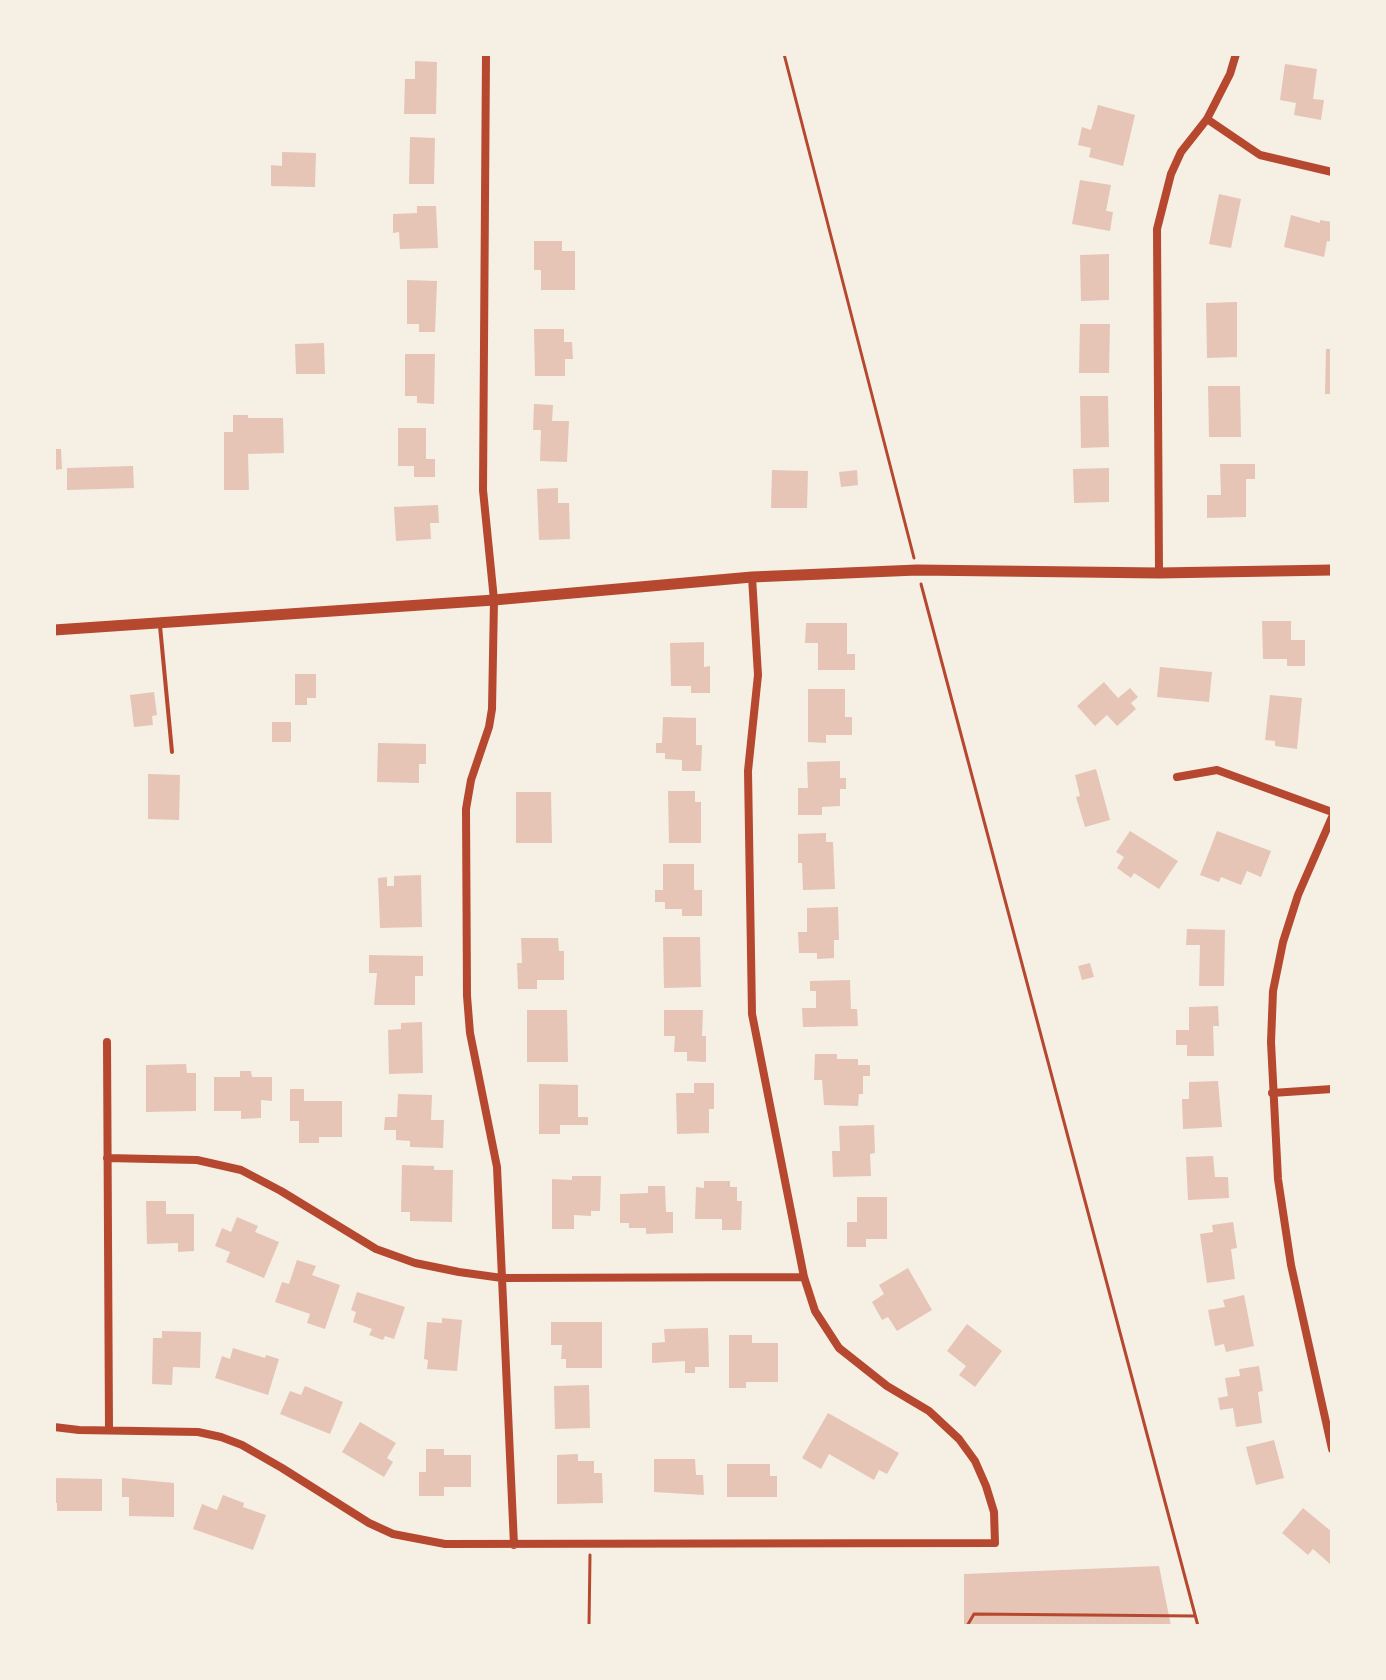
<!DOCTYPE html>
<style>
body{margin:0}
#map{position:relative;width:1386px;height:1680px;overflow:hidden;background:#f6efe4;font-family:"Work Sans",sans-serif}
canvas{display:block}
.frame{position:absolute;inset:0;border:56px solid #f6efe4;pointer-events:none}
</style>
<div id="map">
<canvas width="1386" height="1680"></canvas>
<div class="frame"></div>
</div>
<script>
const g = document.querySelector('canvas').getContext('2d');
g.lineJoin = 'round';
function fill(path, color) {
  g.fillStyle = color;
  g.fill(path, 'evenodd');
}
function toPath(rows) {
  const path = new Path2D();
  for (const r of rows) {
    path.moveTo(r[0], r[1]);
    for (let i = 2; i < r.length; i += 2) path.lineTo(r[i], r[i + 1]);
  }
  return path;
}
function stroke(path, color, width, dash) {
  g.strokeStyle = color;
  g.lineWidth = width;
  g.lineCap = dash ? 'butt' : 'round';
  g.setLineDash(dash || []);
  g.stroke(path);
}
const building = toPath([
 [415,61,437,62,436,114,404,114,405,79,415,79],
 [1285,64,1317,69,1313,99,1324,100,1321,120,1294,115,1296,103,1280,100],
 [1098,105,1135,115,1123,166,1089,157,1091,148,1078,145,1082,127,1091,130],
 [410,137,435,138,434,184,409,184],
 [282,152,316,153,315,187,271,186,271,165,282,166],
 [1080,180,1111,185,1106,211,1113,212,1110,231,1072,224],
 [1219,194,1241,199,1231,248,1209,244],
 [417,206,436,206,438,248,400,249,399,232,393,233,393,214,417,213],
 [1291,215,1320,223,1320,220,1332,222,1332,242,1327,241,1324,257,1284,247],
 [534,241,562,241,562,251,575,251,575,290,541,290,541,270,534,270],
 [1109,254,1109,300,1081,301,1080,255],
 [407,280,437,281,435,332,419,332,419,324,407,324],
 [1237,302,1237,357,1207,358,1206,303],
 [1080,324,1110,324,1109,373,1079,373],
 [534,329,564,329,564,342,572,342,573,359,565,359,565,376,535,376],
 [324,343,325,374,296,374,295,344],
 [1326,349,1332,349,1332,394,1325,394],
 [405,354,435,354,434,404,417,403,417,396,405,396],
 [1208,386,1240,386,1241,437,1209,437],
 [1080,396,1108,396,1109,447,1081,448],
 [534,404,553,405,552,421,569,421,567,462,540,461,541,430,533,430],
 [233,415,248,415,248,418,283,418,284,453,248,454,249,490,224,490,224,432,233,432],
 [398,428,426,428,426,459,435,459,435,477,414,477,414,466,398,466],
 [54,449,61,449,62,469,54,470],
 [1220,464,1255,464,1255,479,1246,479,1246,517,1207,518,1207,495,1221,495],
 [133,466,134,488,67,490,67,468],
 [1109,468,1109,502,1074,503,1073,469],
 [772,470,808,471,807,508,771,508],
 [857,470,858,485,841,487,839,472],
 [558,488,558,503,569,503,570,539,539,540,537,489],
 [438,505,439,523,430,523,431,539,396,541,394,507],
 [1262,621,1291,621,1291,640,1305,640,1305,666,1287,666,1287,659,1263,659],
 [806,623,847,623,847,654,855,654,855,670,818,670,818,643,805,643],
 [704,642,704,667,710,666,710,693,691,693,691,686,671,686,670,643],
 [1160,667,1212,672,1209,702,1157,697],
 [295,674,316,674,316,698,307,698,307,705,295,705],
 [1104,682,1118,698,1130,688,1138,697,1131,703,1136,709,1117,726,1107,715,1095,726,1077,706],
 [808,689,845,689,845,717,852,717,852,735,826,735,826,743,808,742],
 [154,692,157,715,152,716,153,725,134,727,130,695],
 [1270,695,1302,698,1297,749,1275,746,1275,741,1265,740],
 [663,717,696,718,696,745,702,745,701,771,682,771,682,760,665,759,665,753,656,753,656,743,662,743],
 [272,722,291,722,291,742,272,742],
 [378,743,426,744,426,764,419,764,419,783,377,782],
 [840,761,840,778,846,778,846,789,840,789,840,806,822,807,822,815,798,815,798,788,808,788,807,762],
 [1096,769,1110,820,1085,827,1076,797,1080,796,1075,775],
 [148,774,180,775,179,820,148,819],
 [668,791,695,791,695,802,701,802,701,843,669,843],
 [516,792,551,792,552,843,516,843],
 [1130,831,1178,861,1159,889,1134,873,1131,878,1117,868,1124,857,1116,852],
 [1217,831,1271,851,1261,877,1247,871,1241,885,1221,877,1219,882,1200,875],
 [826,833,826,842,833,842,835,889,803,890,802,863,798,863,798,834],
 [663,864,694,864,694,890,702,890,702,916,682,916,682,909,665,909,665,902,655,902,655,890,663,890],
 [421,875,422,927,380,928,378,878,387,877,387,886,394,886,394,876],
 [838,907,839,940,834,940,834,958,817,959,817,953,799,953,798,932,807,932,807,908],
 [1187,929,1225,930,1224,986,1199,986,1200,945,1186,945],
 [663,937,700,937,701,987,664,988],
 [521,938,558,938,559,951,564,951,564,980,537,980,537,989,518,989,517,963,522,963],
 [369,955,423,956,423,976,415,976,415,1005,374,1005,377,973,369,973],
 [1090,963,1094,977,1082,980,1078,966],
 [850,980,851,1009,857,1009,858,1026,803,1027,802,1008,816,1008,816,991,810,991,810,981],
 [1218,1006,1219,1026,1213,1026,1214,1056,1187,1056,1187,1045,1176,1045,1176,1030,1189,1030,1189,1007],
 [527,1010,567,1010,568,1062,527,1062],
 [664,1010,703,1010,702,1036,706,1036,706,1062,687,1061,687,1052,674,1052,675,1036,664,1036],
 [422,1022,423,1073,389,1074,388,1030,401,1029,401,1023],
 [815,1054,837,1054,837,1059,858,1059,858,1065,870,1065,870,1076,863,1076,863,1094,859,1094,858,1106,824,1105,822,1080,814,1080],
 [186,1064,187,1073,196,1073,196,1111,146,1112,146,1065],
 [240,1071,251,1071,252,1077,272,1077,272,1101,261,1100,261,1118,241,1119,241,1111,214,1111,214,1077,240,1077],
 [1218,1081,1222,1127,1183,1129,1182,1099,1189,1099,1189,1082],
 [694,1083,714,1083,714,1109,709,1109,709,1133,677,1134,676,1093,694,1093],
 [539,1084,578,1085,578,1117,588,1117,588,1125,560,1125,560,1134,539,1134],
 [290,1089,304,1089,304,1101,342,1101,342,1137,319,1137,319,1143,299,1143,299,1121,290,1121],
 [398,1094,432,1095,431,1120,444,1120,443,1148,410,1147,410,1141,396,1140,396,1130,384,1130,385,1117,397,1117],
 [874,1125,875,1153,870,1154,871,1176,833,1177,832,1151,840,1151,839,1126],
 [1213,1156,1215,1177,1228,1177,1229,1198,1188,1200,1186,1157],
 [402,1165,434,1166,434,1170,453,1170,452,1222,410,1221,410,1212,401,1212],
 [572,1176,601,1176,600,1211,591,1211,591,1216,574,1215,574,1229,552,1229,552,1179,572,1180],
 [704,1181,730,1181,730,1187,737,1187,737,1201,742,1201,741,1230,722,1230,722,1219,695,1219,696,1187,704,1188],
 [648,1186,665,1186,666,1212,673,1212,673,1233,646,1234,646,1228,629,1228,629,1223,620,1223,620,1194,648,1193],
 [857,1197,887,1197,887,1239,866,1239,866,1247,847,1247,847,1222,857,1222],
 [146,1201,166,1201,166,1214,194,1214,194,1251,178,1252,178,1243,147,1244],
 [237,1217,258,1226,255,1232,279,1242,264,1278,226,1262,230,1252,215,1246,222,1228,231,1232],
 [1233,1222,1237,1248,1231,1249,1235,1279,1207,1283,1200,1234,1213,1232,1212,1225],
 [297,1260,316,1266,312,1275,340,1285,325,1329,307,1323,310,1314,275,1302,282,1282,289,1284],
 [908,1268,932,1310,897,1331,888,1317,882,1320,872,1302,884,1294,879,1285],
 [357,1292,405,1307,394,1339,385,1336,383,1340,369,1335,372,1329,353,1322,356,1312,351,1310],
 [1244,1295,1254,1346,1226,1352,1224,1344,1215,1346,1208,1310,1225,1307,1223,1300],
 [442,1318,462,1320,457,1371,427,1369,428,1360,424,1359,427,1322,442,1323],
 [551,1322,602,1322,602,1368,566,1368,566,1359,561,1359,562,1345,551,1345],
 [967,1324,1002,1351,975,1387,959,1375,966,1366,947,1351],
 [708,1328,709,1367,695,1367,695,1373,685,1373,685,1361,652,1363,652,1343,665,1342,664,1329],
 [162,1331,201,1332,200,1368,173,1367,172,1385,152,1384,153,1338,162,1338],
 [729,1335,752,1335,752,1343,778,1343,778,1382,746,1382,746,1388,729,1388],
 [233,1348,265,1358,266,1355,279,1359,268,1395,215,1378,222,1356,230,1359],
 [1259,1366,1263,1391,1258,1392,1262,1423,1236,1427,1233,1408,1220,1410,1218,1398,1228,1396,1225,1378,1240,1376,1239,1369],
 [589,1385,590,1428,555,1429,554,1386],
 [305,1386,343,1402,330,1434,280,1414,290,1391,301,1395],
 [828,1413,899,1453,887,1474,879,1470,874,1480,829,1454,821,1469,802,1458],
 [360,1422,396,1443,387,1458,393,1462,384,1477,342,1452],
 [1274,1440,1284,1478,1256,1485,1246,1447],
 [426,1449,444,1449,444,1455,471,1455,471,1487,444,1487,444,1496,419,1496,419,1472,426,1472],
 [578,1454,578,1461,594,1461,594,1473,602,1473,603,1503,557,1504,557,1455],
 [654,1459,695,1459,696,1475,703,1475,704,1495,654,1492],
 [727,1464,770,1464,770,1476,777,1476,777,1497,727,1497],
 [54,1478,102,1479,102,1511,57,1511,57,1503,54,1503],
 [122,1478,174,1483,174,1517,129,1516,129,1497,122,1497],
 [223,1495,244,1503,243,1507,266,1515,253,1550,193,1529,202,1504,217,1510],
 [1303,1508,1332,1532,1332,1561,1330,1564,1313,1549,1308,1555,1282,1533],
 [1159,1566,1171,1626,964,1626,964,1574]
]);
const path = toPath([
 [784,54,914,558],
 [921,584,1198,1626],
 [589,1626,590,1555],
 [967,1626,974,1614,1195,1616]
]);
const service = toPath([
 [160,626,172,752]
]);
const minor = toPath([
 [486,54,483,490,494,600,492,709,489,727,471,780,466,809,467,996,470,1033,497,1167,514,1545],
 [1207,119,1260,155,1332,172],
 [1159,573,1157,229,1171,174,1181,152,1207,119,1230,74,1236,54],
 [1177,777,1217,770,1332,812],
 [1332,817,1298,895,1283,942,1273,991,1271,1042,1278,1179,1291,1265,1332,1449],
 [107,1042,109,1430],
 [1272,1093,1332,1089],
 [107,1158,197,1160,241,1170,281,1191,376,1249,415,1263,459,1272,502,1278,804,1277],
 [54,1427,79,1430,198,1432,221,1437,242,1445,282,1468,369,1523,393,1534,445,1544,995,1543,994,1512,986,1486,975,1461,959,1439,929,1411,887,1386,839,1348,815,1311,804,1277,752,1014,748,771,758,675,752,577]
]);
const tertiary = toPath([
 [54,630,494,600,752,577,917,570,1159,573,1332,570]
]);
fill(building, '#e6c5b7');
stroke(path, '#b5482f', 3);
stroke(service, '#b5482f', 4);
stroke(minor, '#b5482f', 8);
stroke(tertiary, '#b5482f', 11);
</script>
